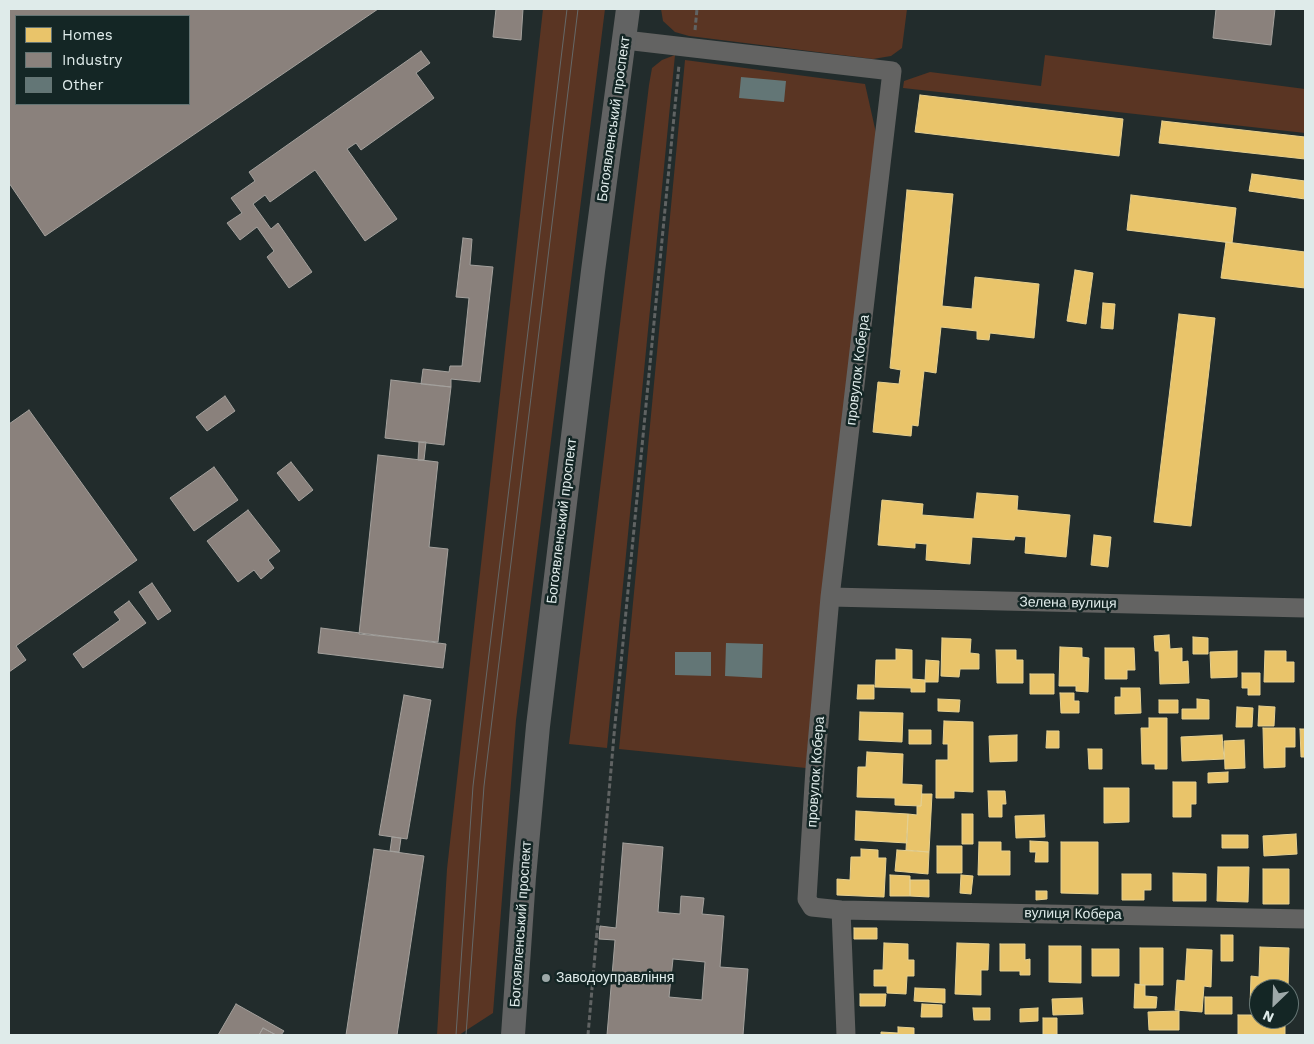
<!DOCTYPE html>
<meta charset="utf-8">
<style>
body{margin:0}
#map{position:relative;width:1314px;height:1044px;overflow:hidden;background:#222c2c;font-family:"Work Sans",sans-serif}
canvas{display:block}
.frame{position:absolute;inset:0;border:10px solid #dfebea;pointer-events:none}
.legend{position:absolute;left:15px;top:15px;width:175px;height:90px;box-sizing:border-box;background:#142625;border:1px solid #657574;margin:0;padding:6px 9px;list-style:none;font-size:15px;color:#dfebea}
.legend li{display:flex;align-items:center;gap:10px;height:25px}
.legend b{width:25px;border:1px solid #657574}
.north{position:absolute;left:1249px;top:979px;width:50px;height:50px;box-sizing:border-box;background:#142625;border:1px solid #657574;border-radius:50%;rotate:204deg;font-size:14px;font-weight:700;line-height:20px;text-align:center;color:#dfebea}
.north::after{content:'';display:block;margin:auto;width:18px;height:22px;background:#9da8a8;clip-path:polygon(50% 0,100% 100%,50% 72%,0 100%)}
</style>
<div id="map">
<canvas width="1314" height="1044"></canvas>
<div class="frame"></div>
<ul class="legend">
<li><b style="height:14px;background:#e9c46a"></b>Homes</li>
<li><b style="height:14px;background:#8a817c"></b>Industry</li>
<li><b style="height:14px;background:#637676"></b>Other</li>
</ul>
<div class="north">N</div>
</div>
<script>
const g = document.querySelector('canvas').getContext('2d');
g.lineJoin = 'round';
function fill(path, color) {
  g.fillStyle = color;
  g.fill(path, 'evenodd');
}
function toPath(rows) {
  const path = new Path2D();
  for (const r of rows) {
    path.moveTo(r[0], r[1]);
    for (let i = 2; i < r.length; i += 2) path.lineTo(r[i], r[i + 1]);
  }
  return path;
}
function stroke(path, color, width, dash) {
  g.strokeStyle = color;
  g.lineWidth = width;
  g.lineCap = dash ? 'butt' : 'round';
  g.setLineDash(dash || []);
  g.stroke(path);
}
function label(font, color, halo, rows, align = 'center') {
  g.font = font + ' "Work Sans",sans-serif';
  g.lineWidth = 5;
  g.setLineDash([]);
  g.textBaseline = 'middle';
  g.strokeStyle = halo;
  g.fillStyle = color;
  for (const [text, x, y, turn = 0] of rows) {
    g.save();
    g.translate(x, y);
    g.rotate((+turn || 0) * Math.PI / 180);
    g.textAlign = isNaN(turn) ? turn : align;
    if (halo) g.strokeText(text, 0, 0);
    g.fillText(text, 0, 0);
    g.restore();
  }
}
const green = toPath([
 [543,9,605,9,516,720,493,1013,459,1035,437,1035,447,869],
 [661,9,907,9,902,48,891,56,873,59,689,36,675,32,663,21],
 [675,55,607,748,569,744,649,85,652,68,662,60],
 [1045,55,1305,89,1305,133,903,88,904,81,930,72,1041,86],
 [685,60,865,84,876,133,822,596,806,768,619,749]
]);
const homes = toPath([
 [920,95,1123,119,1119,156,915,132,920,95],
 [1162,121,1305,137,1305,159,1159,143,1162,121],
 [1252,174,1305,181,1305,199,1249,191,1252,174],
 [907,190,953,194,942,306,972,309,975,277,1039,284,1034,338,990,333,989,340,977,339,977,331,941,327,936,373,924,371,918,426,912,425,911,436,873,432,878,382,899,384,901,370,890,368,907,190],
 [1131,195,1236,208,1232,243,1127,230,1131,195],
 [1226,242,1305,252,1305,288,1221,278,1226,242],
 [1075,270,1093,273,1086,324,1067,321,1075,270],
 [1103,303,1115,304,1113,329,1101,328,1103,303],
 [1179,314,1215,318,1191,526,1154,522,1179,314],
 [977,493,1018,496,1017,510,1070,515,1066,557,1025,553,1026,537,1015,536,1014,540,972,537,970,564,926,560,927,544,915,543,915,548,878,545,882,500,923,504,922,515,974,519,977,493],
 [1094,535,1111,537,1108,567,1091,565,1094,535],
 [1169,635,1170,649,1182,648,1182,662,1188,661,1189,683,1160,684,1159,651,1155,651,1154,636,1169,635],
 [1193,637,1208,638,1208,654,1193,654,1193,637],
 [942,638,971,639,970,653,979,654,979,669,960,669,959,677,941,676,942,638],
 [1060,647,1082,648,1082,657,1089,658,1088,692,1076,691,1076,686,1059,686,1060,647],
 [1105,648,1134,648,1135,670,1127,670,1127,679,1105,679,1105,648],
 [896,649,912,650,912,679,925,680,925,692,911,692,911,688,875,687,876,660,896,660,896,649],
 [996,650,1016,650,1016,660,1023,660,1023,683,997,683,996,650],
 [1237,651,1237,677,1211,678,1210,652,1237,651],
 [1265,651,1286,651,1286,662,1294,662,1294,682,1264,682,1265,651],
 [926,660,939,661,938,682,925,682,926,660],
 [1242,673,1260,673,1260,695,1248,695,1248,688,1242,688,1242,673],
 [1030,674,1054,674,1054,694,1030,694,1030,674],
 [858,685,874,685,874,699,857,699,858,685],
 [1121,688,1140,688,1141,713,1115,714,1115,697,1121,697,1121,688],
 [1060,693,1074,693,1074,701,1079,701,1079,713,1061,713,1060,693],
 [938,699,960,700,959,712,938,711,938,699],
 [1197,699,1209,700,1209,719,1182,719,1182,709,1197,709,1197,699],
 [1159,700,1178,700,1178,713,1159,713,1159,700],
 [1259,706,1275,707,1274,726,1258,726,1259,706],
 [1237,707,1253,708,1252,727,1236,727,1237,707],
 [860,712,903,713,902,742,859,740,860,712],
 [1149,718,1167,718,1167,769,1155,769,1155,764,1142,764,1141,728,1149,728,1149,718],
 [944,721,973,722,973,792,954,791,954,798,936,798,936,760,948,760,948,744,943,744,944,721],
 [1263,728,1295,728,1295,747,1285,747,1285,767,1264,768,1263,728],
 [1300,729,1305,729,1305,757,1301,757,1300,729],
 [909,730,931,730,931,744,909,744,909,730],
 [1047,731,1059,731,1059,748,1046,748,1047,731],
 [1017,735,1017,761,990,762,989,736,1017,735],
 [1222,735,1224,759,1182,761,1181,737,1222,735],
 [1244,740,1245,768,1225,769,1224,741,1244,740],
 [1088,749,1102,749,1102,769,1089,769,1088,749],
 [867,752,903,754,902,784,922,785,921,806,895,805,895,798,857,797,858,767,866,767,867,752],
 [1228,772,1228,782,1208,783,1208,773,1228,772],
 [1173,782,1196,782,1196,804,1191,804,1191,817,1173,817,1173,782],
 [1104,788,1129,788,1129,822,1104,823,1104,788],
 [988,791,1005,791,1006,804,1002,804,1002,817,989,817,988,791],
 [922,794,932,794,929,852,906,850,908,814,917,815,917,806,921,806,922,794],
 [856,811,908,814,907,843,855,840,856,811],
 [962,814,973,814,973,844,962,844,962,814],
 [1044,815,1045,837,1016,838,1015,816,1044,815],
 [1296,834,1297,854,1264,856,1263,836,1296,834],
 [1222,835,1248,835,1248,848,1222,848,1222,835],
 [1030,841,1048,842,1048,862,1035,862,1036,852,1030,852,1030,841],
 [979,842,1001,842,1001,851,1010,851,1010,875,978,875,979,842],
 [1061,842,1098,842,1098,894,1061,893,1061,842],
 [937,846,962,846,962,873,937,873,937,846],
 [861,849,878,850,878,858,886,858,884,897,837,895,837,879,850,880,851,857,861,857,861,849],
 [897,850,929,852,928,874,895,871,897,850],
 [1218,867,1249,867,1248,902,1217,901,1218,867],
 [1263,869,1289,869,1289,904,1263,904,1263,869],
 [1173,873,1206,874,1206,901,1173,901,1173,873],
 [1122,874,1151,874,1151,890,1144,890,1144,900,1122,900,1122,874],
 [890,875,910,876,910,896,890,896,890,875],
 [961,875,973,876,971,894,960,893,961,875],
 [910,880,929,880,929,897,910,896,910,880],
 [1036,891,1047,891,1047,899,1036,900,1036,891],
 [854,928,877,928,877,939,854,939,854,928],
 [1221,935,1233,935,1233,961,1221,961,1221,935],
 [884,943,908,944,908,960,914,960,914,976,907,976,906,994,887,993,887,986,874,986,874,970,883,970,884,943],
 [957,943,989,944,988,970,981,970,981,995,955,994,957,943],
 [1000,944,1025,944,1025,960,1030,959,1030,975,1020,975,1020,971,1000,971,1000,944],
 [1049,946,1081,946,1081,983,1049,982,1049,946],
 [1260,947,1289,948,1288,989,1259,989,1259,1006,1250,1006,1251,976,1259,977,1260,947],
 [1140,948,1163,948,1163,985,1140,985,1140,948],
 [1092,949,1119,949,1119,976,1092,976,1092,949],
 [1187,949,1212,950,1211,987,1204,986,1202,1012,1175,1010,1177,980,1185,981,1187,949],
 [1135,984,1145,985,1145,996,1157,997,1156,1008,1134,1008,1135,984],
 [915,988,945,989,945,1003,914,1001,915,988],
 [860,994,886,994,885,1006,860,1006,860,994],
 [1205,997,1232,997,1232,1014,1205,1014,1205,997],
 [1082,998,1083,1014,1053,1015,1052,999,1082,998],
 [922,1004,942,1005,942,1017,921,1017,922,1004],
 [973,1008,990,1008,990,1020,974,1020,973,1008],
 [1038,1008,1038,1021,1020,1022,1020,1009,1038,1008],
 [1179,1011,1179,1030,1149,1030,1148,1012,1179,1011],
 [1238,1015,1259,1015,1259,1019,1285,1019,1285,1035,1238,1035,1238,1015],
 [1043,1018,1057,1018,1057,1035,1043,1035,1043,1018],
 [898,1027,914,1028,914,1035,881,1035,881,1032,898,1033,898,1027]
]);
const industry = toPath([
 [9,9,378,9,45,236,9,183,9,9],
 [16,16,189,16,189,104,16,104,16,16],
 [496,9,523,9,521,40,493,37,496,9],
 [1216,9,1275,9,1271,45,1213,38,1216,9],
 [421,51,430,63,416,73,434,98,361,150,356,143,347,149,397,219,365,241,315,170,270,202,265,195,253,204,271,229,278,223,312,272,289,288,267,257,274,251,257,227,240,240,227,223,242,213,231,198,255,181,249,172,421,51],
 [463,238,472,239,470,265,493,267,480,382,451,379,451,387,421,384,423,369,449,372,450,366,462,366,469,298,456,297,463,238],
 [391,380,451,387,444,445,385,438,391,380],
 [225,396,235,411,207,431,196,417,225,396],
 [29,410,137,560,16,646,26,660,9,672,9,424,29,410],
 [419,442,426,442,424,460,418,460,419,442],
 [378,455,438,462,429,547,448,549,438,642,359,634,378,455],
 [291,462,313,490,299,501,277,473,291,462],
 [214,467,238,500,194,531,170,498,214,467],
 [248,510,280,551,268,560,274,568,261,579,254,570,238,582,207,541,248,510],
 [152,583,171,611,158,620,139,592,152,583],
 [129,601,146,623,83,668,73,654,120,620,114,612,129,601],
 [321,628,446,644,443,668,318,653,321,628],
 [404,695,431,700,407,839,379,835,404,695],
 [392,837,401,838,399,852,390,851,392,837],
 [623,843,663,847,658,912,680,914,681,896,704,898,702,914,724,916,720,967,748,969,743,1035,607,1035,615,940,599,939,600,926,616,928,623,843],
 [673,959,705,962,702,1000,669,997,673,959],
 [374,849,424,856,397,1035,346,1035,374,849],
 [236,1004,284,1031,281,1035,276,1035,263,1028,259,1035,218,1035,236,1004],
 [263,1028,276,1035,259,1035,263,1028]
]);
const building = toPath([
 [741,77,786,81,784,102,739,98],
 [726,643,763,644,762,678,725,676],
 [675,652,711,652,711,676,675,675]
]);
const path = toPath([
 [695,30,697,9],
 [588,1035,614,735,679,65]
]);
const minor = toPath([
 [625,40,892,71,830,597,815,768,807,899,812,907,841,910,1305,919],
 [830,597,1305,608],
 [841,910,846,1035]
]);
const major = toPath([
 [513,1035,524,877,538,726,593,271,628,9]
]);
const tram = toPath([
 [456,1035,473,786,567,9],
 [466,1035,484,786,578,9]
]);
const markers = [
 [546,978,5,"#9da8a8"]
];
const streetNames = [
 ["Богоявленський проспект",614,119,-82],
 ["провулок Кобера",858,370,-83],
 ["Богоявленський проспект",562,521,-83],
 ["Зелена вулиця",1068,603,1],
 ["провулок Кобера",816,772,-86],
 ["вулиця Кобера",1073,914,1],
 ["Богоявленський проспект",521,924,-86]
];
const poiNames = [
 ["Заводоуправління",556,978]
];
fill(green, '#5a3523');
fill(homes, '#e9c46a');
stroke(homes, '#e6d090', 1);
fill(industry, '#8a817c');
stroke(industry, '#a4a19d', 1);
fill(building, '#637676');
stroke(path, '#606363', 3, [5, 2.5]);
stroke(minor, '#636362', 19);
stroke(major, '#626363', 24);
stroke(tram, '#666968', 1);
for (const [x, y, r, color] of markers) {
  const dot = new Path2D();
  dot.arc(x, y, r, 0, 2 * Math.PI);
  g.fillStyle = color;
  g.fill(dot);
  stroke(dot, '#142625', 2);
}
label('14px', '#dfebea', '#142625', streetNames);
label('14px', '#dfebea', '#142625', poiNames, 'left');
</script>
